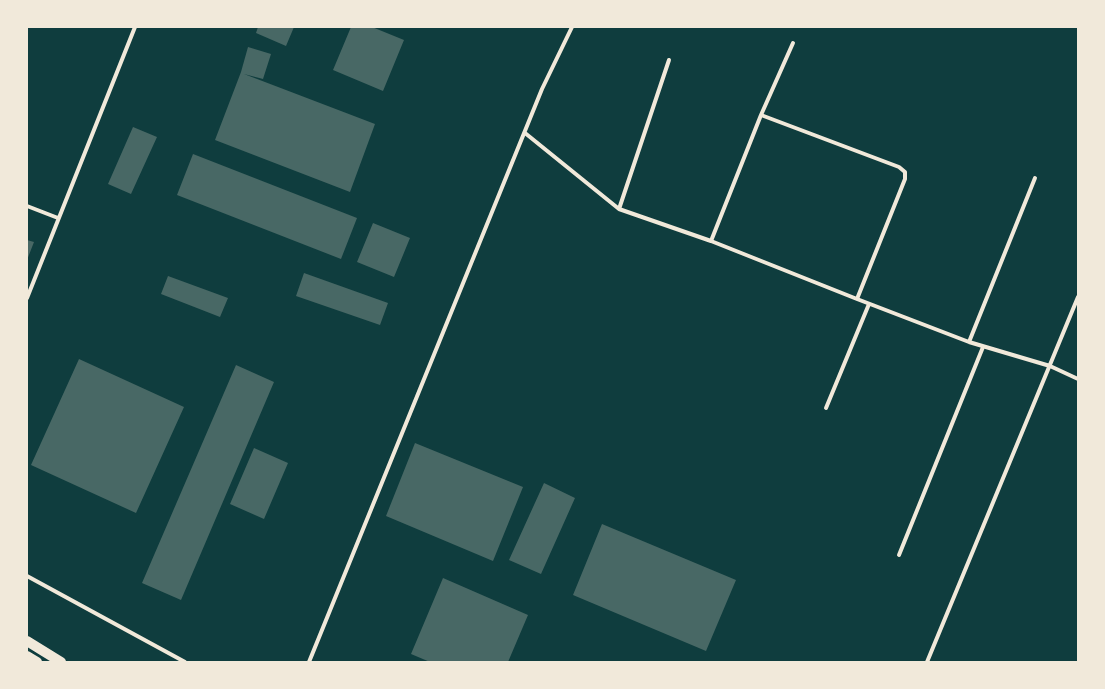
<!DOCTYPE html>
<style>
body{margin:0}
#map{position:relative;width:1105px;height:689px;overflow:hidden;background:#0f3d3e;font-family:"PT Sans Narrow",sans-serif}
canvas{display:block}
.frame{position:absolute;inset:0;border:28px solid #f1e9da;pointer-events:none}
</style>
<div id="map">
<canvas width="1105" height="689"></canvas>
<div class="frame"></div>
</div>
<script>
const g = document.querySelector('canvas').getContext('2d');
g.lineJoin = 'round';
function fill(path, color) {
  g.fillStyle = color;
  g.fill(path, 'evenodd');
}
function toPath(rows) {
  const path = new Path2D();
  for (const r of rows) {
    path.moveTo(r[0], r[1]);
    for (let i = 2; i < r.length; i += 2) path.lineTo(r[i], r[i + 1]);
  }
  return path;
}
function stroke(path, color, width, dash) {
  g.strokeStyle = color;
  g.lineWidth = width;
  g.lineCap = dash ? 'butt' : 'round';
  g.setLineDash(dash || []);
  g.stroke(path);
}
const building = toPath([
 [258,27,294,27,286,46,256,33],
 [351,27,372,27,404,40,383,91,333,70],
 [248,47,271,54,263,79,244,74,375,124,350,192,215,140,241,72],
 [133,127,157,137,131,194,108,184],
 [193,154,357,218,341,259,177,195],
 [373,223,410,238,394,277,357,262],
 [27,240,34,242,27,260],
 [304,273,388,303,380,325,296,296],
 [168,276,228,298,220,317,161,294],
 [79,359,184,407,136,513,31,465],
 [236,365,274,382,181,600,142,583],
 [415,443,523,487,493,561,386,516],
 [254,448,288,463,264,519,230,504],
 [544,483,575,498,541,574,509,560],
 [602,524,736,580,706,651,573,595],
 [443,578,528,615,508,662,430,662,411,654]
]);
const minor = toPath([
 [761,115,899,167,905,172,905,179,857,299],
 [525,133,619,209,711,241,857,299,969,342,1050,366,1078,379],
 [27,206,58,218],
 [619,209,669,60],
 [711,241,761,115,793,43],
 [27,298,135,27],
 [969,342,1035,178],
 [826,408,869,304],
 [899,555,983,347],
 [27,576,185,662],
 [309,662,542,89,572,27],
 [927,662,1078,297]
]);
const primary = toPath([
 [27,641,61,662],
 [27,656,37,662]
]);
fill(building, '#486865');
stroke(minor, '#f1e9da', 4);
stroke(primary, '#f1e9da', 10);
</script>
